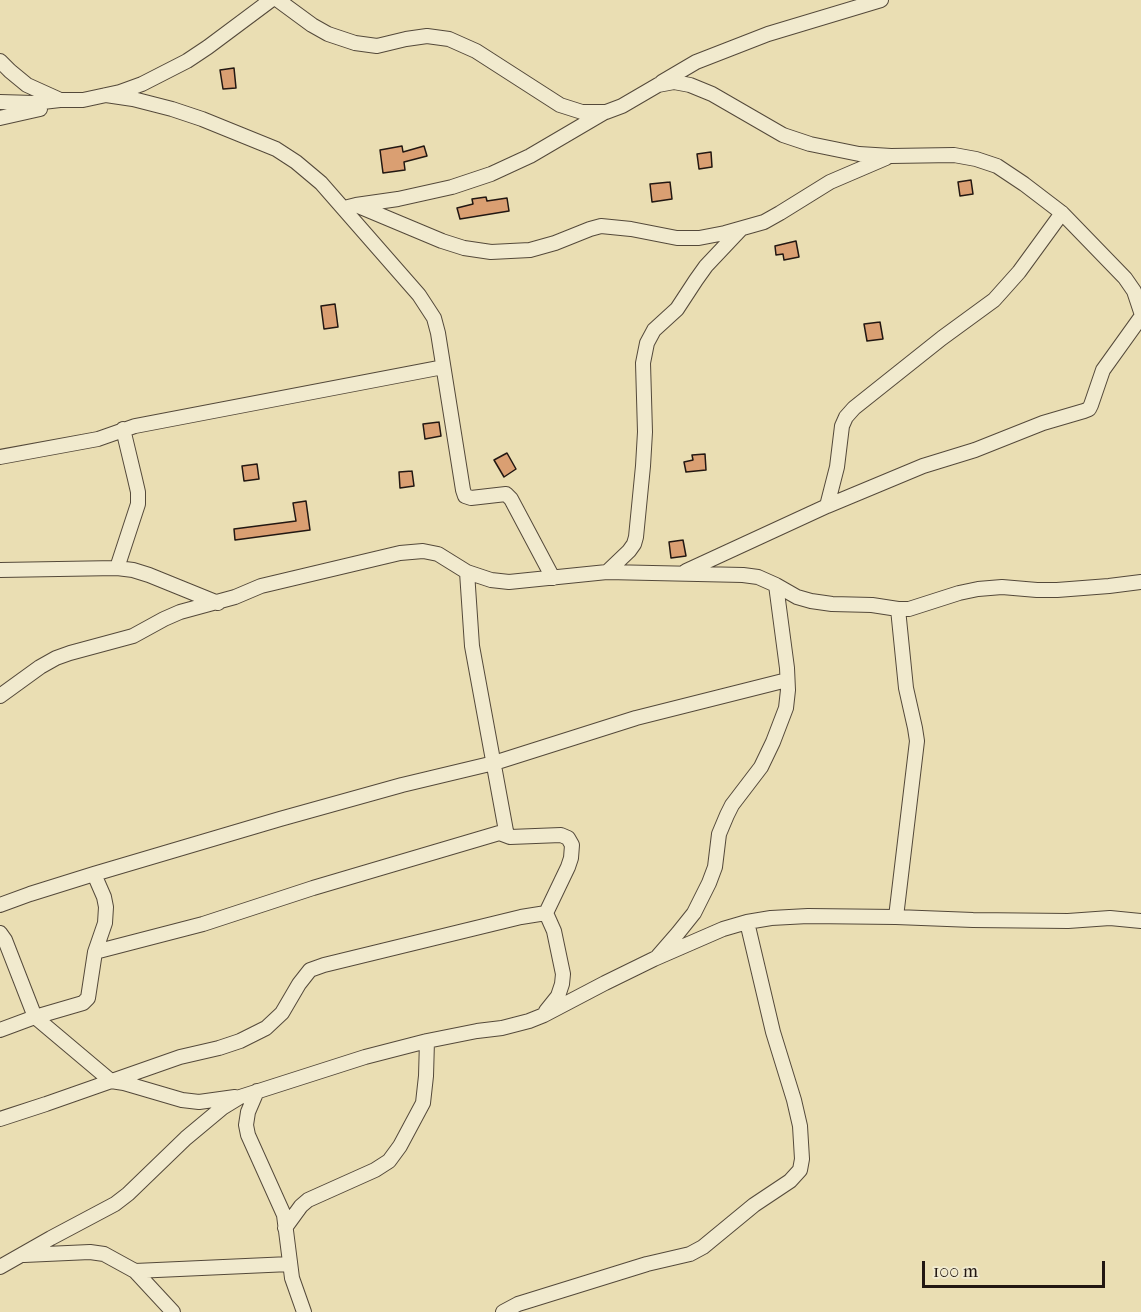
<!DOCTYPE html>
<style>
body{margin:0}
#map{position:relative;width:1141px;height:1312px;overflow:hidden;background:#eadeb3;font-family:"IM FELL French Canon",serif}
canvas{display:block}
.scale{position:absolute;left:922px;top:1261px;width:183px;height:27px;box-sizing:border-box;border:3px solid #221712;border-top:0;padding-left:8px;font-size:18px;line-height:21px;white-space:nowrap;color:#221712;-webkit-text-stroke:4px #f1eace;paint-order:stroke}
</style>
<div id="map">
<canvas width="1141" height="1312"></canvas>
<div class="scale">100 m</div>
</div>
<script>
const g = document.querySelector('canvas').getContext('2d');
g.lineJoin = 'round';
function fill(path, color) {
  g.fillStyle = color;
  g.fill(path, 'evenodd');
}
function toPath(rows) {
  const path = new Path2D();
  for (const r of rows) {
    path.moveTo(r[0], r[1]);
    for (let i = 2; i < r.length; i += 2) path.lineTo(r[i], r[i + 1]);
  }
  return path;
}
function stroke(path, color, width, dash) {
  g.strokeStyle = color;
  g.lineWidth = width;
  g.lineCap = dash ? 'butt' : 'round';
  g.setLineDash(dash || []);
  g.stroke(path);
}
const building = toPath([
 [234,68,236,88,223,89,220,70,234,68],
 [402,146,403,152,424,146,427,156,404,162,405,170,383,173,380,150,402,146],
 [711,152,712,167,699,169,697,154,711,152],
 [971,180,973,194,960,196,958,182,971,180],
 [670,182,672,199,652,202,650,184,670,182],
 [486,197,487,201,507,198,509,211,460,219,457,208,473,204,472,199,486,197],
 [796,241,799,257,784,260,783,254,776,255,775,246,796,241],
 [335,304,338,327,324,329,321,306,335,304],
 [880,322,883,339,867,341,864,324,880,322],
 [439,422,441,436,425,439,423,424,439,422],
 [507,453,516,469,504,477,494,460,507,453],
 [705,454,706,470,686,472,684,462,693,460,692,455,705,454],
 [257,464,259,479,244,481,242,466,257,464],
 [412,471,414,486,400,488,399,472,412,471],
 [306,501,310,530,235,540,234,529,296,521,293,503,306,501],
 [683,540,686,556,671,558,669,542,683,540]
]);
const street = toPath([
 [278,0,312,25,328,34,355,43,377,46,406,39,427,36,449,39,476,51,560,105,582,112,606,112,622,106,658,85,674,82,690,85,712,94,783,135,810,144,859,154,891,156,954,155,976,159,997,166,1024,184,1062,213,1125,278,1134,291,1141,312],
 [0,61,10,71,27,85,58,99],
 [662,82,696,62,768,34,881,0],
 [106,95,133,99,172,109,202,119,276,149,296,162,321,183,419,295,434,318,438,333,463,490,465,496,471,498,506,494,511,499,553,578],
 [0,102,34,103,60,100,83,100,120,92,142,84,187,61,208,47,271,0],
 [0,118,40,109],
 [356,205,398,199,452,187,491,174,530,156,605,112],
 [344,208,356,205,442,241,464,248,491,252,530,250,555,243,590,229,601,226,631,229,677,238,699,238,725,233,764,222,780,213,830,182,886,158],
 [0,457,98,439,135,426,443,367],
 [827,506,837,467,842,426,846,417,854,408,942,338,994,300,1019,272,1062,213],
 [117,568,138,504,138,492,135,479,123,429],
 [0,570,117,568,133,570,149,575,218,603],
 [686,571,827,506,923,466,975,450,1043,423,1084,411,1089,409,1091,405,1103,370,1141,317],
 [467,572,472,646,506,831,502,834,510,837,561,835,568,838,572,845,571,858,568,867,546,913],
 [607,572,629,551,634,544,636,537,643,466,645,432,643,363,647,343,654,330,677,309,696,280,706,266,740,230],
 [0,696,40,667,56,658,70,653,133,636,164,619,180,612,235,597,261,586,400,553,423,551,438,554,467,572,491,580,509,582,607,572,743,575,758,577,776,585,797,597,811,601,832,604,872,605,898,609,909,609,959,593,978,589,1002,587,1037,590,1057,590,1109,586,1141,582],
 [0,905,30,894,94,874,280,819,402,785,494,763,636,718,787,680],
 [546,913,554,931,563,974,562,984,558,996,546,1011],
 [896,917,917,741,915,728,906,688,898,609],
 [0,933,5,940,35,1017,111,1081,124,1083,182,1100,199,1102,235,1097],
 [95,952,203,924,313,888,506,831],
 [658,956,678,933,694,913,709,883,715,867,719,834,727,815,732,805,761,767,773,742,786,708,788,690,787,668,776,585],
 [0,1030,35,1017,83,1003,88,998,95,952,105,923,106,907,104,897,94,874],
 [257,1091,248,1112,246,1125,248,1135,284,1215,292,1278,304,1312],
 [0,1119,46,1104,180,1057,219,1048,240,1041,266,1028,282,1013,299,984,310,970,324,965,521,917,546,913],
 [285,1228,301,1206,308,1200,375,1170,389,1161,400,1146,423,1103,426,1076,427,1041],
 [24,1255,90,1252,104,1254,135,1271,173,1312],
 [0,1267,51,1238,115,1204,128,1194,186,1138,222,1108,240,1097,365,1057,427,1041,477,1031,502,1028,529,1021,544,1015,605,983,654,959,723,929,747,922,771,918,808,916,896,917,973,920,1068,921,1110,918,1141,921],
 [135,1271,290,1264],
 [503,1312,518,1304,531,1300,647,1264,690,1254,703,1247,754,1205,790,1181,800,1170,802,1159,800,1126,794,1100,773,1032,747,922]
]);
fill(building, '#da9f72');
stroke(building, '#221712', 1.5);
stroke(street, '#54493a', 16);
stroke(street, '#f1eace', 14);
</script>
